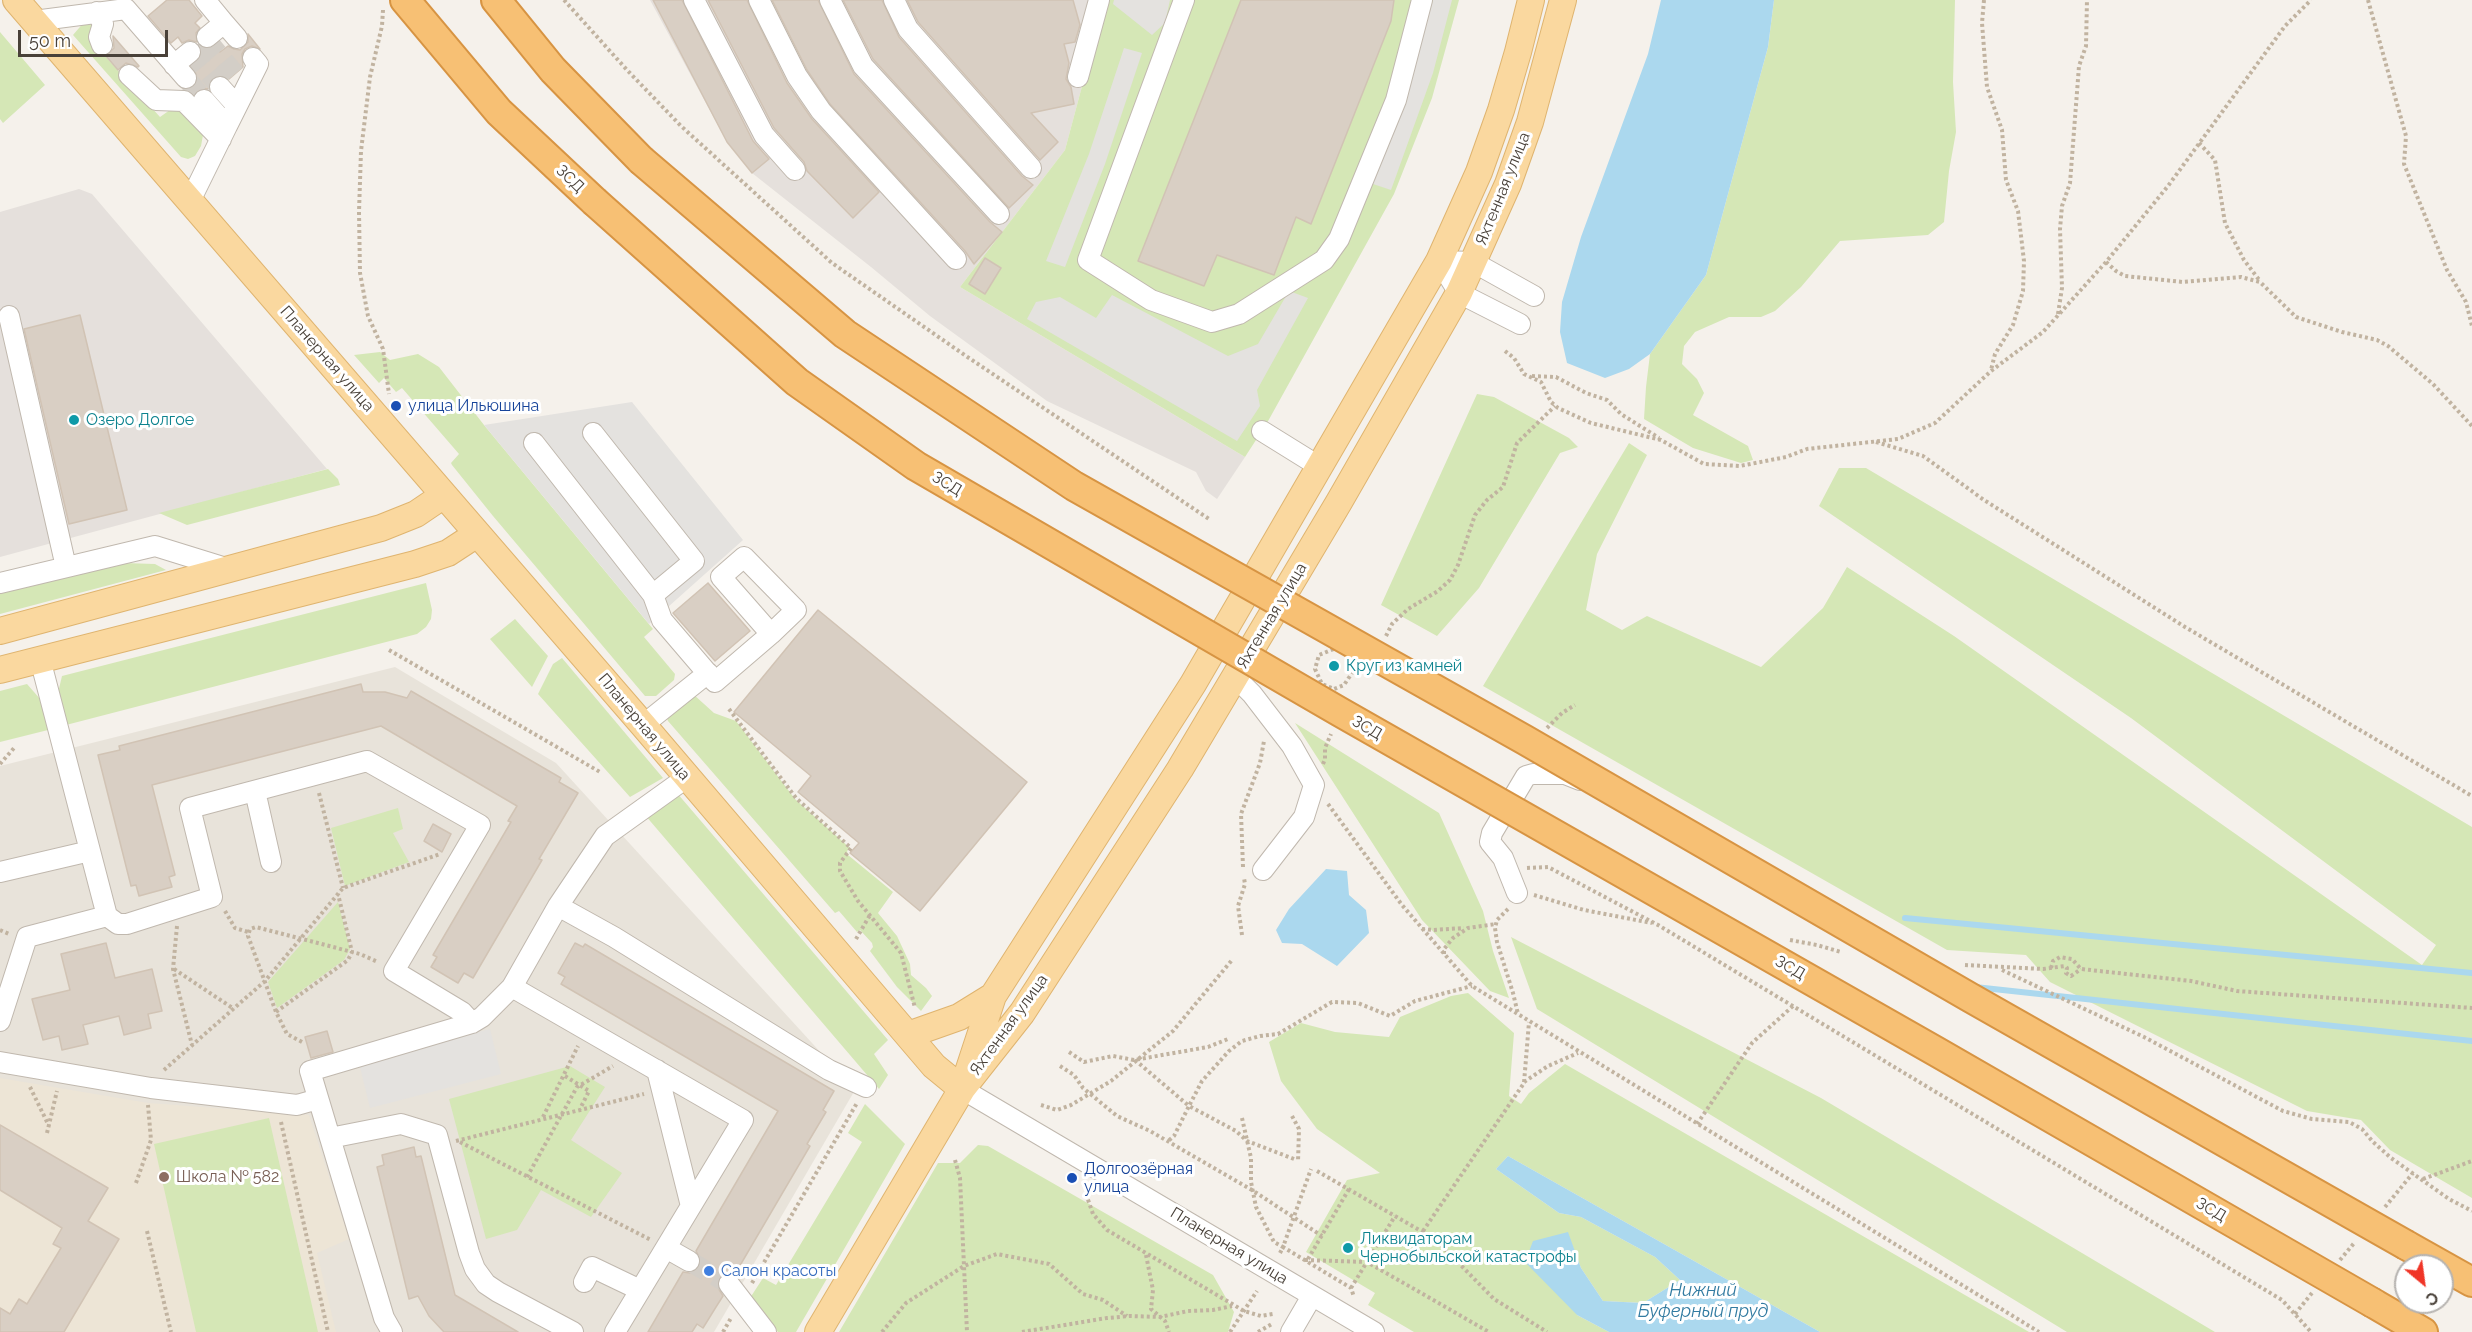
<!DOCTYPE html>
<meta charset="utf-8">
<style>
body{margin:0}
#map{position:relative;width:2472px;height:1332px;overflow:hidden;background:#f5f1eb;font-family:Raleway,sans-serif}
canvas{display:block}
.north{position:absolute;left:2394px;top:1254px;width:60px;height:60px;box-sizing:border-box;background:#fff;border:2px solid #b6b3b0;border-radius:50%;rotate:151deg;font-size:16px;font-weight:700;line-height:24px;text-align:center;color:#494139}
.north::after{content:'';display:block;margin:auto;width:21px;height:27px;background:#f03527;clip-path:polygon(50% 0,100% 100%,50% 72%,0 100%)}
.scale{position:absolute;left:18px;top:30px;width:150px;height:27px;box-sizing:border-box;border:3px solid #494139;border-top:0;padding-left:8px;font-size:18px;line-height:21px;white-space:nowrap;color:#494139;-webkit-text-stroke:4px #fff;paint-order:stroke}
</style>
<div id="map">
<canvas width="2472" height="1332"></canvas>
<div class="north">С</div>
<div class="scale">50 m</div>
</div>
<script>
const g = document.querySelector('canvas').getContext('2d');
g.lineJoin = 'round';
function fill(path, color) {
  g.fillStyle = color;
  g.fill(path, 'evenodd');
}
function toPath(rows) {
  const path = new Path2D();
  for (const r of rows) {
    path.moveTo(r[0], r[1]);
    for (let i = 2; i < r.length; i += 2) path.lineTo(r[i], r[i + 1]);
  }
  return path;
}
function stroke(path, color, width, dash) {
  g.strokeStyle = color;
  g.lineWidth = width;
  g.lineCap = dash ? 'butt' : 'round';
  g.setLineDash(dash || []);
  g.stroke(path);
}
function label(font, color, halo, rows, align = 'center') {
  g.font = font + ' Raleway,sans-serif';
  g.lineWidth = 6;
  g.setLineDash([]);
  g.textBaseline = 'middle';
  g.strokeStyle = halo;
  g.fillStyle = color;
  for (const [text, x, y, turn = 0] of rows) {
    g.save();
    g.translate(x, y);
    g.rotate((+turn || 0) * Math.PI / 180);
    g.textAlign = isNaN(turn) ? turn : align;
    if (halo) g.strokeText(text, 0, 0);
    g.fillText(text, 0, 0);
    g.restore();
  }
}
const residential = toPath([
 [395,667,556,763,855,1090,714,1332,0,1332,0,766]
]);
const industrial = toPath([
 [650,0,1105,0,1065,150,960,287,1245,457,1217,499,1206,491,1196,472,1047,401,930,316,871,267,752,173,727,142],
 [79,189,92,194,327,469,0,557,0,212]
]);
const education = toPath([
 [0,1078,148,1103,309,1115,349,1239,317,1253,336,1332,0,1332]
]);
const green = toPath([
 [1105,0,1459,0,1432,98,1394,194,1267,423,1245,457,960,287,1065,150],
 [1774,0,1955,0,1953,82,1956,132,1949,171,1944,222,1928,235,1840,241,1801,287,1775,311,1761,317,1729,317,1695,332,1684,346,1682,364,1697,379,1704,393,1693,415,1748,446,1753,460,1741,463,1693,448,1644,419,1646,387,1650,354,1706,275,1768,47],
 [90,20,95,25,88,37,160,117,177,105,203,135,201,146,195,156,188,159,181,157,73,35,85,21],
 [0,32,45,85,3,123,0,119],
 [380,352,390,360,418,354,439,367,484,425,653,629,644,637,675,674,674,680,656,696,645,696,493,516,452,465,451,463,459,454,402,388,396,392,384,378,379,383,354,355],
 [1477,394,1494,397,1569,438,1578,447,1560,453,1479,588,1437,636,1381,605],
 [1629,443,1647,455,1597,554,1586,610,1622,630,1647,616,1761,667,1823,608,1847,567,1954,636,2422,965,2436,945,2131,718,1819,506,1839,468,1866,468,2472,827,2472,1198,2390,1150,2361,1120,2307,1111,2050,982,2026,955,1947,950,1483,686],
 [328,469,338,479,340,485,187,525,159,513],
 [124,563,155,564,166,570,0,614,0,593,89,569],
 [426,583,432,610,431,619,426,627,417,634,66,725,57,697,62,676],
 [515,619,548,656,532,687,490,639],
 [562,658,663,778,630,797,538,694,553,664],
 [27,684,41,700,48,730,0,742,0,691],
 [693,694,714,713,736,721,795,799,850,848,847,851,848,855,893,892,878,913,897,936,910,964,911,975,926,988,932,996,921,1011,897,987,870,951,873,947,872,943,860,930,857,932,839,911,835,913,668,721,666,716],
 [1295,723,1439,813,1483,911,1493,951,1509,998,1490,991,1422,920],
 [677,793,888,1040,874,1054,888,1075,879,1089,645,815],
 [398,808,403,829,393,833,409,862,345,886,331,828],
 [338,902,350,949,344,960,277,1008,268,982],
 [1511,937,1821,1098,2215,1332,2067,1332,1537,1009],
 [1468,993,1514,1033,1509,1096,1521,1104,1529,1093,1565,1064,2029,1332,1820,1332,1508,1156,1496,1169,1559,1213,1581,1217,1655,1257,1680,1280,1643,1303,1603,1301,1581,1268,1567,1232,1577,1315,1609,1332,1414,1332,1368,1305,1375,1293,1306,1252,1347,1180,1380,1173,1317,1129,1281,1081,1269,1042,1301,1023,1335,1032,1389,1037,1400,1017,1451,996],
 [570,1066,605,1087,571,1140,622,1173,591,1217,541,1190,517,1230,486,1239,449,1099],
 [865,1104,905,1144,796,1332,778,1332,756,1309,750,1298,763,1278,776,1285,862,1142,848,1133],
 [269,1118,318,1332,196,1332,154,1144],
 [978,1145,988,1146,1213,1275,1234,1312,1228,1332,839,1332,938,1163,960,1163]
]);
const parking = toPath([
 [1114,0,1170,0,1165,23,1152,35,1113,4],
 [1433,0,1452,0,1433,73,1391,190,1373,184,1404,99],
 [1124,48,1142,53,1105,164,1065,267,1046,261,1089,154],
 [1289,291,1308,298,1257,390,1260,406,1237,441,1027,319,1036,302,1060,297,1096,318,1112,295,1228,356,1258,344],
 [632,402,743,540,649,624,484,425],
 [490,1029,501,1074,370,1108,359,1063]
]);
const water = toPath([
 [1661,0,1774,0,1768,47,1706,275,1650,354,1629,369,1605,378,1567,363,1560,332,1562,302,1581,237,1648,54],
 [1326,869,1347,871,1349,895,1366,910,1369,933,1337,966,1302,944,1282,943,1276,930,1289,909],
 [1508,1156,1820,1332,1609,1332,1577,1315,1525,1262,1533,1241,1568,1232,1581,1268,1603,1301,1643,1303,1680,1280,1655,1257,1581,1217,1559,1213,1496,1169]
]);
const stream = toPath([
 [1905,918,2472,973],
 [1975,987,2472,1041]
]);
const building = toPath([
 [167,0,189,0,202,16,195,23,200,28,196,33,197,42,189,40,182,43,178,37,171,43,148,16,167,0],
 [653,0,682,0,753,141,769,159,752,173,727,142,653,0],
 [708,0,747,0,787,83,812,119,879,192,853,218,807,171,804,162,774,128,708,0],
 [772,0,818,0,854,74,990,222,1002,232,974,264,965,251,830,104,807,70,772,0],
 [843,0,882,0,899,37,1022,176,1033,185,1009,208,873,59,843,0],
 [907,0,1073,0,1080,25,1075,42,1064,44,1069,63,1066,79,1071,87,1074,104,1031,113,1058,142,1040,160,918,22,907,0],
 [1241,0,1394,0,1391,21,1311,224,1296,217,1274,275,1217,255,1204,286,1138,261,1241,0],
 [248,34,260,49,252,46,245,49,242,54,243,67,229,79,223,75,212,78,208,89,201,88,194,94,186,90,193,87,197,81,195,71,201,66,198,61,201,56,200,47,208,49,215,46,220,52,228,46,234,49,240,50,248,42,248,34],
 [113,36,139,66,138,67,126,63,118,70,106,56,114,48,113,36],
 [985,258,1001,268,985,294,969,284,985,258],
 [80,315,127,510,69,524,24,329,80,315],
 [708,583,750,631,715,661,673,613,708,583],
 [818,610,1027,782,920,911,850,853,859,843,798,792,811,776,734,712,818,610],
 [361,684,363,692,385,692,407,698,411,691,561,778,559,782,578,793,539,859,542,860,473,978,464,973,458,983,431,967,437,957,433,955,511,822,508,821,517,806,381,726,152,785,175,875,169,877,172,887,139,896,136,885,131,886,98,755,120,750,119,746,361,684],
 [433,824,451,834,442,852,424,841,433,824],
 [106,943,115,978,152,969,162,1011,148,1014,151,1028,124,1035,119,1016,83,1025,88,1044,62,1050,59,1036,43,1040,32,999,70,990,61,954,106,943],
 [575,943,583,947,585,944,834,1091,823,1110,826,1112,807,1144,810,1146,735,1274,727,1272,718,1279,717,1286,723,1296,716,1307,703,1328,697,1324,692,1332,648,1332,683,1272,690,1273,699,1267,701,1260,696,1251,778,1111,561,984,565,977,558,973,575,943],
 [327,1031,333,1052,311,1058,305,1037,327,1031],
 [0,1125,108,1188,88,1221,119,1239,64,1332,0,1332,0,1308,10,1314,19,1299,27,1304,61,1248,53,1244,62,1228,0,1190,0,1125],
 [414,1147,416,1157,421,1156,455,1295,518,1332,444,1332,429,1316,418,1296,409,1299,377,1167,384,1165,382,1155,414,1147]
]);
const minorTunnel = toPath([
 [205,38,235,74],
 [190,51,220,87],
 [186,78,204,100],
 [689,1261,729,1284]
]);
const path = toPath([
 [564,0,627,70,681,126,832,263,966,356,1209,519],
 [1984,0,1982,23,1987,87,2002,130,2006,180,2018,211,2024,261,2023,291,2013,325,1995,354,1991,370],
 [2368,0,2406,136,2404,164,2447,270,2466,302,2472,326],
 [383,10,382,26,370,77,361,151,359,212,360,273,368,316,383,349,389,394],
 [2199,143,2215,160,2225,223,2244,260,2260,281],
 [2106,262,2116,271,2125,276,2183,282,2241,277,2260,282,2296,317,2342,332,2377,340,2388,346,2433,384,2472,426],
 [2058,314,2062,288,2060,229,2062,206,2070,183,2079,66,2086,46,2087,0],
 [1505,351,1514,358,1524,374,1541,382,1551,402,1558,408,1591,423,1661,440,1704,464,1740,466,1786,457,1807,449,1898,439,1935,423,1991,371,2043,332,2106,262,2168,186,2285,26,2311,0],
 [1532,376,1556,377,1586,393,1607,400,1621,414,1659,438],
 [1876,442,1923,456,1984,500,2185,627,2472,796],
 [1386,636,1392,624,1408,609,1438,591,1450,580,1458,565,1475,515,1487,500,1503,487,1517,443,1555,406],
 [1336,648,1349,657,1352,673,1344,685,1334,689,1322,684,1315,669,1319,655,1336,648],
 [389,650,600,772],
 [729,709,796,798,851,848,840,863,840,871,858,901,901,953,915,1008],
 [1547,728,1562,713,1575,705],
 [0,764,14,748],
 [1323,764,1325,759,1325,748,1331,734],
 [319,793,343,888],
 [1328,804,1402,905,1472,986,2039,1332],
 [1243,867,1241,814,1260,763,1264,741],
 [1527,868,1548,867,1658,925,2282,1300,2311,1332],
 [1534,895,1584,910,1652,923],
 [1508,909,1497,920,1495,928,1497,942,1513,993,1518,1014],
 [225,911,235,928,248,932],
 [177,926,173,969,192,1045],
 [1422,929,1433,930,1464,928],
 [0,930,9,934],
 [1242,935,1238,906,1245,884,1244,878],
 [856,939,870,915],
 [1790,940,1817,945,1841,952],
 [1444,954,1444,949,1453,938,1468,928,1496,924],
 [1965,965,2043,969,2065,966,2067,968,2066,973,2071,976,2081,969],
 [2051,968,2053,961,2060,957,2072,959,2081,969,2191,981,2237,991,2472,1008],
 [174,969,234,1009],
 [2002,970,2144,1037,2283,1111,2312,1119,2349,1122,2362,1129,2373,1142,2391,1158,2449,1199,2472,1211],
 [276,1012,348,960,352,952,338,894],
 [302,1042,287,1034,276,1012,248,936,250,929,256,927,360,954,378,962],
 [1069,1052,1084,1062,1113,1056,1134,1060,1208,1047,1228,1039],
 [1135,1060,1189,1106,1174,1136,1167,1142],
 [1060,1066,1074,1075,1083,1088,1117,1116,1150,1131,1252,1190,1322,1236],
 [164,1070,265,981,343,888,440,854],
 [565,1076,589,1091,580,1109],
 [1524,1082,1548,1066,1578,1053],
 [30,1087,49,1126],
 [1041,1105,1057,1110,1071,1105,1111,1081,1173,1031,1232,960],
 [1292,1116,1299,1129,1298,1162],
 [543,1117,578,1046],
 [1242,1118,1251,1158,1251,1182,1256,1207,1274,1242,1283,1247,1311,1169],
 [281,1122,328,1332],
 [1697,1124,1752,1043,1793,1006],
 [47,1133,57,1091],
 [456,1141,644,1094],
 [460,1142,651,1240],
 [1294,1159,1247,1141,1236,1131,1189,1106,1202,1081,1229,1051,1242,1041,1260,1036,1278,1034,1332,1002,1358,1003,1390,1016,1415,1001,1472,986],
 [955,1160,960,1178,967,1332],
 [1317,1171,1435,1239,1494,1299,1547,1332],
 [527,1177,577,1087,613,1066],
 [2423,1179,2472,1161],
 [136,1183,151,1140,148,1105],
 [1086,1194,1093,1214,1107,1230,1244,1311,1261,1316,1273,1314],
 [2385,1207,2413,1173],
 [147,1231,171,1332],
 [1423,1231,1524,1083,1529,1022],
 [1280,1253,1283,1247,1351,1288,1354,1297],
 [1146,1255,1153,1290,1151,1309,1165,1321,1169,1332],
 [1308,1259,1349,1189],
 [1305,1260,1367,1262,1489,1332],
 [2340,1260,2355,1242],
 [752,1283,857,1103],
 [1351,1288,1395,1216],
 [2295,1314,2312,1293],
 [723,1332,731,1318],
 [882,1332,906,1303,964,1266,997,1254,1049,1264,1083,1294,1103,1300,1127,1316],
 [1022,1332,1107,1318,1130,1316,1160,1317,1188,1311,1213,1310,1232,1306],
 [1230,1332,1257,1291],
 [1258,1332,1272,1324]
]);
const minor = toPath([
 [205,0,224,23],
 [694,0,764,135,795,170],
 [759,0,797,76,821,111,956,259],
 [830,0,863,66,999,214],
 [894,0,908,29,1031,168],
 [1184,0,1088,260,1151,300,1212,322,1239,314,1324,260,1339,239,1396,100,1422,0],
 [97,12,103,24,99,37,102,45],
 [34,21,126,9,186,78],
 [207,37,224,23,237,38],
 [174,65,190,52],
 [129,75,156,100,184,101,221,139],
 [1078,77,1099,0],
 [220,87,237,106],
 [227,126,258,64,253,58],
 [190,201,227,126,204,100],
 [1439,261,1459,293,1520,324],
 [1439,261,1473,262,1534,296],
 [9,316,66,567],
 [1262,431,1320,467],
 [593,433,694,561,653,595],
 [534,443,653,595,662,620,715,682,771,634,796,610,744,557,721,577,771,634],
 [0,583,155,546,226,568],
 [40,659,107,916,118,924,127,924,212,897,190,808,367,761,480,825,394,971,462,1012,472,1023],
 [1236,678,1252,694,1292,746,1314,785,1304,817,1263,870],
 [643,725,708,673],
 [255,791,271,862],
 [0,872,90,851],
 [1517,893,1503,858,1490,842,1492,833,1526,776,1533,774,1565,774,1580,780],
 [558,906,614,937,829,1070,866,1087],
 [0,1021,27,937,107,916],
 [0,1062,151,1088,297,1105,318,1099],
 [657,1070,691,1206],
 [962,1089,1374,1332],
 [330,1138,401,1124,437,1135,469,1253,475,1269,486,1284,498,1292,573,1332],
 [666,1248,689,1261],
 [584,1282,592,1267,640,1290],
 [729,1284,766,1332],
 [392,1332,384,1318,310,1071,472,1023,482,1017,512,987],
 [615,1332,743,1120,512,987,558,906,605,836,686,778],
 [1291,1332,1312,1296]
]);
const major = toPath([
 [16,0,643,725,934,1066,962,1089],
 [0,631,381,528,416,514,444,495],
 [0,670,415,564,448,553,477,534],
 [908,1035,959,1017,993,996],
 [968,1072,993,996,1193,684,1439,261,1479,172,1501,110,1518,52,1531,0],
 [818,1332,962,1089,1022,1013,1180,769,1339,502,1459,293,1508,184,1530,122,1563,0]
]);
const highway = toPath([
 [405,0,499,112,594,201],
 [496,0,553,70,641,160],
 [2406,1245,2472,1282],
 [2373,1303,2423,1332]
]);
const highwayBridge = toPath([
 [641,160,845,334,1074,486,1525,740,1971,998,2406,1245],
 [594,201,797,382,916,466,1340,712,1937,1052,2373,1303]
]);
const markers = [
 [396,406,6,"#1a4fb4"],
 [74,420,6,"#0f9aa8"],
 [1334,666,6,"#0f9aa8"],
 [164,1177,6,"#8d6e63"],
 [1072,1178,6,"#1a4fb4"],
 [1348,1248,6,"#0f9aa8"],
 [709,1271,6,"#3f7fe0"]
];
const streetNames = [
 ["ЗСД",570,179,44],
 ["Яхтенная улица",1503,189,-68],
 ["Планерная улица",327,359,49],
 ["ЗСД",947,484,31],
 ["Яхтенная улица",1272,616,-59],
 ["Планерная улица",644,727,50],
 ["ЗСД",1367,728,30],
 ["ЗСД",1790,968,30],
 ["Яхтенная улица",1009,1025,-54],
 ["ЗСД",2211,1210,30],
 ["Планерная улица",1229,1246,31]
];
const transitNames = [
 ["улица Ильюшина",408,406],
 ["Долгоозёрная",1084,1169],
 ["улица",1084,1187]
];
const cultureNames = [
 ["Озеро Долгое",86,420],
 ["Круг из камней",1346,666],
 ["Ликвидаторам",1360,1239],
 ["Чернобыльской катастрофы",1360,1257]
];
const educationNames = [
 ["Школа № 582",176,1177]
];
const shopNames = [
 ["Салон красоты",721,1271]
];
const waterNames = [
 ["Нижний",1703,1291],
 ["Буферный пруд",1703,1312]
];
fill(residential, '#e8e3da');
fill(industrial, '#e5e0dc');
fill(education, '#ede5d6');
fill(green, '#d5e7b6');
fill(parking, '#e4e2df');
fill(water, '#abd8ee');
stroke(stream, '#abd8ee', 6);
fill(building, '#d9cfc4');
stroke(building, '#d1c3b4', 1.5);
stroke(minorTunnel, '#d3cec7', 20, [20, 10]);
stroke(minor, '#c0b8ae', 22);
stroke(major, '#dfb46f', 28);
stroke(highway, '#d79443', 32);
stroke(path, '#c1b3a0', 4, [3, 3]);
stroke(minor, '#fff', 20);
stroke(major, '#fad89f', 26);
stroke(highway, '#f7c074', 28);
stroke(highwayBridge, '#d79443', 32, []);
stroke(highwayBridge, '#f7c074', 28);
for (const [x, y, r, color] of markers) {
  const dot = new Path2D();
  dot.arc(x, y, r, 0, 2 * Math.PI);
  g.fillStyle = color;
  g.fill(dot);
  stroke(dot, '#fff', 2);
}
label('16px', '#494139', '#fff', streetNames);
label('16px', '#164399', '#fff', transitNames, 'left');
label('16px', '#0d838f', '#fff', cultureNames, 'left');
label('16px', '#785e54', '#fff', educationNames, 'left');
label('16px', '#366cbe', '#fff', shopNames, 'left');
label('italic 18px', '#327ba1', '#fff', waterNames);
</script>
